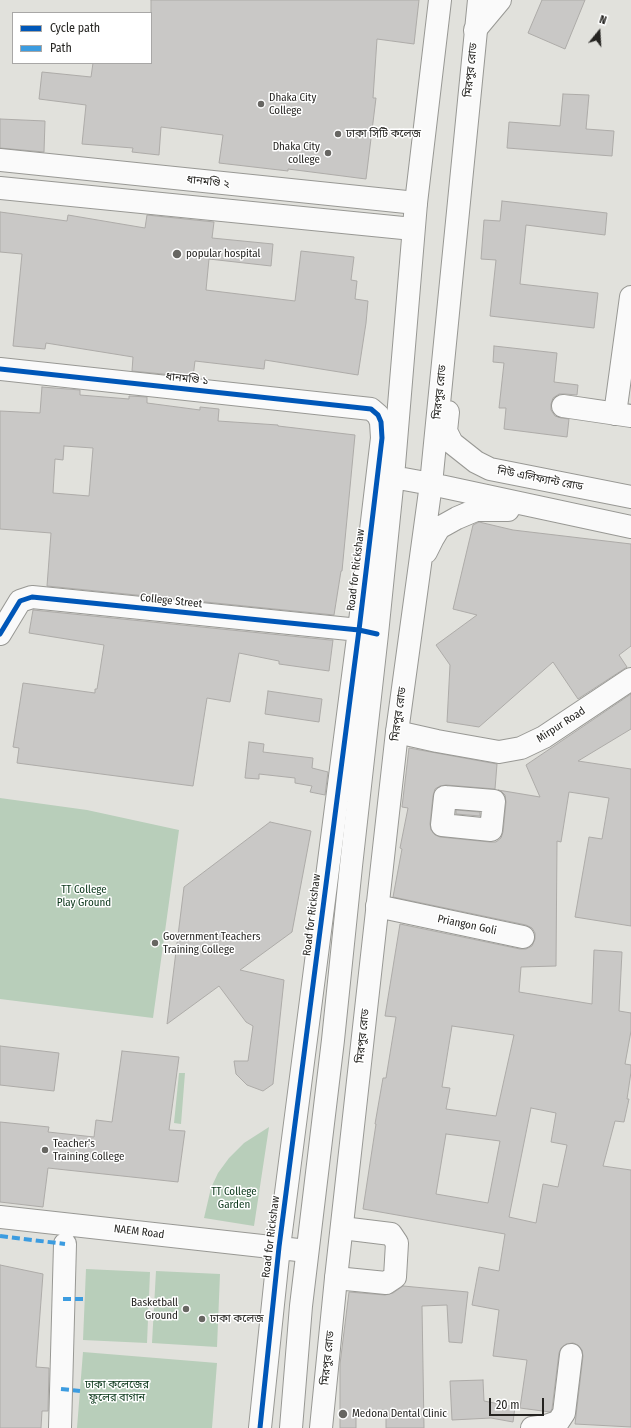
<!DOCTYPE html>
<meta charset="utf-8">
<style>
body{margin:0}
#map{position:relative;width:631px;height:1428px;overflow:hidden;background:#e1e1dc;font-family:"Fira Sans Condensed",sans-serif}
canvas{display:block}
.legend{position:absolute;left:12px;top:12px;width:140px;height:52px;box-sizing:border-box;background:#fff;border:1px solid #a8a7a6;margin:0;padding:5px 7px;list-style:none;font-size:12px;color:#252421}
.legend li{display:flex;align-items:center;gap:8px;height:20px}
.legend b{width:20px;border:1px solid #a8a7a6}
.north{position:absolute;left:579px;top:12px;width:40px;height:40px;-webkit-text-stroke:3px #fff;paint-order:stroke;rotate:18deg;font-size:11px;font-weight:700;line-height:16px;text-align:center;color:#252421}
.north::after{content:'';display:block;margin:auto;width:14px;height:18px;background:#252421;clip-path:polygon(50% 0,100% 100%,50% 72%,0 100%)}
.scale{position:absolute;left:489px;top:1398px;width:55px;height:18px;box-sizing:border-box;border:2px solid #252421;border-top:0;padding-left:5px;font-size:12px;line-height:14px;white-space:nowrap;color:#252421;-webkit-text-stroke:3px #fff;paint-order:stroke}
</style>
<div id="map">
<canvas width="631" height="1428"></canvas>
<ul class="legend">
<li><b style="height:5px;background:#0057b8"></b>Cycle path</li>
<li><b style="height:5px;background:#3c9ce0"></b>Path</li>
</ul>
<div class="north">N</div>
<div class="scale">20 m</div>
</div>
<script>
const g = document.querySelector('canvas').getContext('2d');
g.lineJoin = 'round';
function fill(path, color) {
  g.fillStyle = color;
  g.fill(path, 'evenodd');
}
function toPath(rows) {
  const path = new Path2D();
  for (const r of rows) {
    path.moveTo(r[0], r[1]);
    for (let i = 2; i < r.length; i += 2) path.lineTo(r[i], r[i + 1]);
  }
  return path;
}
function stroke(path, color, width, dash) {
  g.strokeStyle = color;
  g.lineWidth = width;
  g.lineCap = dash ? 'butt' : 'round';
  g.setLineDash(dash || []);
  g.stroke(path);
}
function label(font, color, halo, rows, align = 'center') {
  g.font = font + ' "Fira Sans Condensed","Noto Sans Bengali",sans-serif';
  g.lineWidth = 3;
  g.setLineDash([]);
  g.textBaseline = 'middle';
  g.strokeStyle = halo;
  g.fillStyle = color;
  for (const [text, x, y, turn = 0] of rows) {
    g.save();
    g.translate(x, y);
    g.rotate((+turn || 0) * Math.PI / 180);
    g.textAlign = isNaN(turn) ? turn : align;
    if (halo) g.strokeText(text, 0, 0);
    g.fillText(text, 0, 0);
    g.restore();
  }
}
const green = toPath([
 [0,798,87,810,179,830,153,1018,0,999],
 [179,1073,185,1073,181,1124,174,1123],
 [269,1127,254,1226,204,1218,211,1188,218,1173,229,1158,244,1143],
 [86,1269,150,1272,147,1343,83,1340],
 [156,1271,220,1274,217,1347,152,1343],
 [83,1352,217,1363,212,1428,77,1428]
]);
const building = toPath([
 [151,0,419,0,414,44,377,39,373,98,376,98,366,179,288,169,288,171,219,163,223,135,161,127,159,155,132,152,133,148,82,144,86,105,39,99,42,72,91,77,93,63,151,63,151,0],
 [542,0,585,0,565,49,528,33,542,0],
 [563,94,589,95,586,129,614,131,612,156,507,148,509,122,560,126,563,94],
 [0,119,45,121,44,152,0,148,0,119],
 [502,201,607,213,605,235,526,225,520,284,598,293,594,328,490,316,496,260,481,259,484,220,500,221,502,201],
 [0,212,67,221,68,215,145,228,147,215,214,222,212,238,273,244,271,266,209,259,206,290,295,301,301,251,354,257,351,280,357,281,355,299,368,301,366,323,358,375,265,360,264,369,195,361,193,377,132,371,133,357,46,343,45,349,13,346,22,254,0,252,0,212],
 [494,346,557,353,554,382,578,385,577,395,565,394,559,394,553,398,551,404,551,410,555,416,561,418,569,419,567,437,504,429,506,408,499,408,504,363,493,362,494,346],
 [42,387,80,390,80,395,129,399,129,396,147,397,147,403,200,410,200,407,219,409,218,421,278,425,278,426,355,435,342,571,341,571,334,615,47,586,51,533,0,529,0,411,40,413,42,387],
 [64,446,93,448,89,496,53,493,55,459,63,460,64,446],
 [479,522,513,530,631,544,631,646,619,655,627,667,578,699,553,662,479,727,447,722,450,665,436,645,477,615,453,609,473,525,479,522],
 [33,610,330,640,333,640,329,671,279,664,279,661,239,653,230,702,207,698,193,786,17,763,19,748,13,747,23,683,95,693,95,689,97,689,104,645,29,633,33,610],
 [268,691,322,699,319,722,265,714,268,691],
 [631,694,631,729,578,761,631,769,631,926,575,917,589,837,602,839,609,798,569,792,561,842,557,841,556,966,521,967,519,992,592,1004,594,950,622,952,619,1011,631,1013,631,1031,625,1064,631,1065,631,1072,627,1099,629,1099,624,1122,615,1121,603,1166,631,1170,631,1427,575,1424,583,1356,582,1350,578,1345,573,1343,566,1344,561,1348,559,1353,552,1409,550,1412,520,1408,527,1360,493,1356,499,1310,472,1305,479,1267,499,1271,505,1234,363,1209,376,1124,375,1124,383,1078,386,1078,396,1017,385,1016,400,924,520,949,526,949,532,946,535,939,535,933,532,928,526,925,393,897,402,849,400,848,408,808,402,807,409,748,497,764,495,789,446,785,440,786,435,789,433,796,430,824,431,830,435,835,440,837,490,842,496,842,501,838,503,832,506,802,505,795,501,791,498,790,540,797,526,765,631,694],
 [452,1026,514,1035,496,1116,446,1109,450,1088,442,1087,452,1026],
 [531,1108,556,1113,551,1142,567,1145,558,1187,543,1184,536,1223,509,1217,531,1108],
 [446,1134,500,1141,488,1203,436,1194,446,1134],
 [249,742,264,744,263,752,313,758,312,768,328,772,325,795,310,792,312,786,295,783,295,778,259,774,259,779,245,778,249,742],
 [456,810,480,812,480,816,456,814,456,810],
 [270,822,311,831,292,932,240,970,284,980,273,1084,263,1091,247,1085,236,1074,234,1061,248,1061,253,1026,246,1022,219,986,167,1024,184,887,270,822],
 [0,1046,59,1053,54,1091,0,1085,0,1046],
 [122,1051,179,1057,169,1130,185,1131,178,1182,48,1168,43,1207,0,1202,0,1122,49,1127,48,1132,94,1137,96,1120,112,1122,122,1051],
 [0,1265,43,1274,36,1367,49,1368,48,1411,42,1411,41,1428,0,1428,0,1265],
 [403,1286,468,1292,462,1343,449,1342,447,1305,422,1306,424,1428,386,1428,386,1410,356,1412,356,1428,340,1428,340,1364,349,1292,385,1295,393,1293,403,1286],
 [483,1380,484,1401,515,1407,513,1422,491,1418,452,1420,450,1381,483,1380]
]);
const minor = toPath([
 [0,369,371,409,378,415,381,422,382,438,359,630,279,1247,260,1428],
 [563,406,631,416],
 [615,414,631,297],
 [0,634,20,601,32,597,359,630,374,633],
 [397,732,437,741,499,752,521,748,544,737,631,679],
 [445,797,494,801,491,830,442,825,445,797],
 [377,906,523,937],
 [0,1217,307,1251],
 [336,1278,386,1283,395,1277,397,1243,391,1234,342,1228],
 [60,1428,65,1244],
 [532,1428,546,1426,558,1422,564,1413,571,1355]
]);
const major = toPath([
 [475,30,500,0],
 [0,160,416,203],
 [0,188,413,229]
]);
const highway = toPath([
 [448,412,446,431,452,443,476,462,490,469,631,497],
 [393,477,431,484,631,527],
 [426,552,433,538,439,528,457,518,476,510,508,510],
 [291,1428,301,1306,333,1040,351,866,377,634,393,477,416,203,440,0],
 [321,1428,336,1278,397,732,431,484,479,0]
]);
const quiet = toPath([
 [0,1236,65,1244],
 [63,1299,85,1299],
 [61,1389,80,1391]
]);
const cycleway = toPath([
 [0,369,371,409,378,415,381,422,382,438,359,630,279,1247,260,1428],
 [0,634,20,601,32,597,359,630,377,634]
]);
const markers = [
 [261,104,4,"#676662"],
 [338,134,4,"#676662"],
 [328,153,4,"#676662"],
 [177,254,5,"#676662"],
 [155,943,4,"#676662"],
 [45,1150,4,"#676662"],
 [186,1309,4,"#676662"],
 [202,1319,4,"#676662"],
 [343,1414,5,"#676662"]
];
const streetNames = [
 ["মিরপুর রোড",471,70,-84],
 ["ধানমণ্ডি ২",208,182,6],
 ["ধানমণ্ডি ১",187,379,6],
 ["মিরপুর রোড",440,392,-84],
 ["নিউ এলিফ্যান্ট রোড",540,479,11],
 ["Road for Rickshaw",356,570,-83],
 ["College Street",171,601,6],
 ["মিরপুর রোড",399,714,-82],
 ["Mirpur Road",561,725,-33],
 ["Road for Rickshaw",312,915,-83],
 ["Priangon Goli",467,925,12],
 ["মিরপুর রোড",363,1036,-84],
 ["NAEM Road",139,1232,7],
 ["Road for Rickshaw",271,1237,-83],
 ["মিরপুর রোড",328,1358,-84]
];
const poiNames = [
 ["Dhaka City",269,98],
 ["College",269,111],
 ["ঢাকা সিটি কলেজ",346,134],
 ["Dhaka City",320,147,"right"],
 ["college",320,160,"right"],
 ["popular hospital",186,254],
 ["Government Teachers",163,937],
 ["Training College",163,950],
 ["Teacher's",53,1144],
 ["Training College",53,1157],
 ["Basketball",178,1303,"right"],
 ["Ground",178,1316,"right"],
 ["ঢাকা কলেজ",210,1319],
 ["Medona Dental Clinic",352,1414]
];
const parkNames = [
 ["TT College",84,890],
 ["Play Ground",84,903],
 ["TT College",234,1192],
 ["Garden",234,1205],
 ["ঢাকা কলেজের",117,1385],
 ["ফুলের বাগান",117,1398]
];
fill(green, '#b8ceba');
fill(building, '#c9c8c6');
stroke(building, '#adaba8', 1);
stroke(minor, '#989894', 24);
stroke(major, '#989894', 24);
stroke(highway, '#989894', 24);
stroke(minor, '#fafafa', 22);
stroke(major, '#fafafa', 22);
stroke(highway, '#fafafa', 22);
stroke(quiet, '#3c9ce0', 4, [8, 4]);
stroke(cycleway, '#0057b8', 5);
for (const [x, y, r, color] of markers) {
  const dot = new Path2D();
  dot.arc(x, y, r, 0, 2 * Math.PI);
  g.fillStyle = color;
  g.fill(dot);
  stroke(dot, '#fff', 1.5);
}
label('11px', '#252421', '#fff', streetNames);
label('11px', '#252421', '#fff', poiNames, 'left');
label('11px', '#083518', '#fff', parkNames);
</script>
